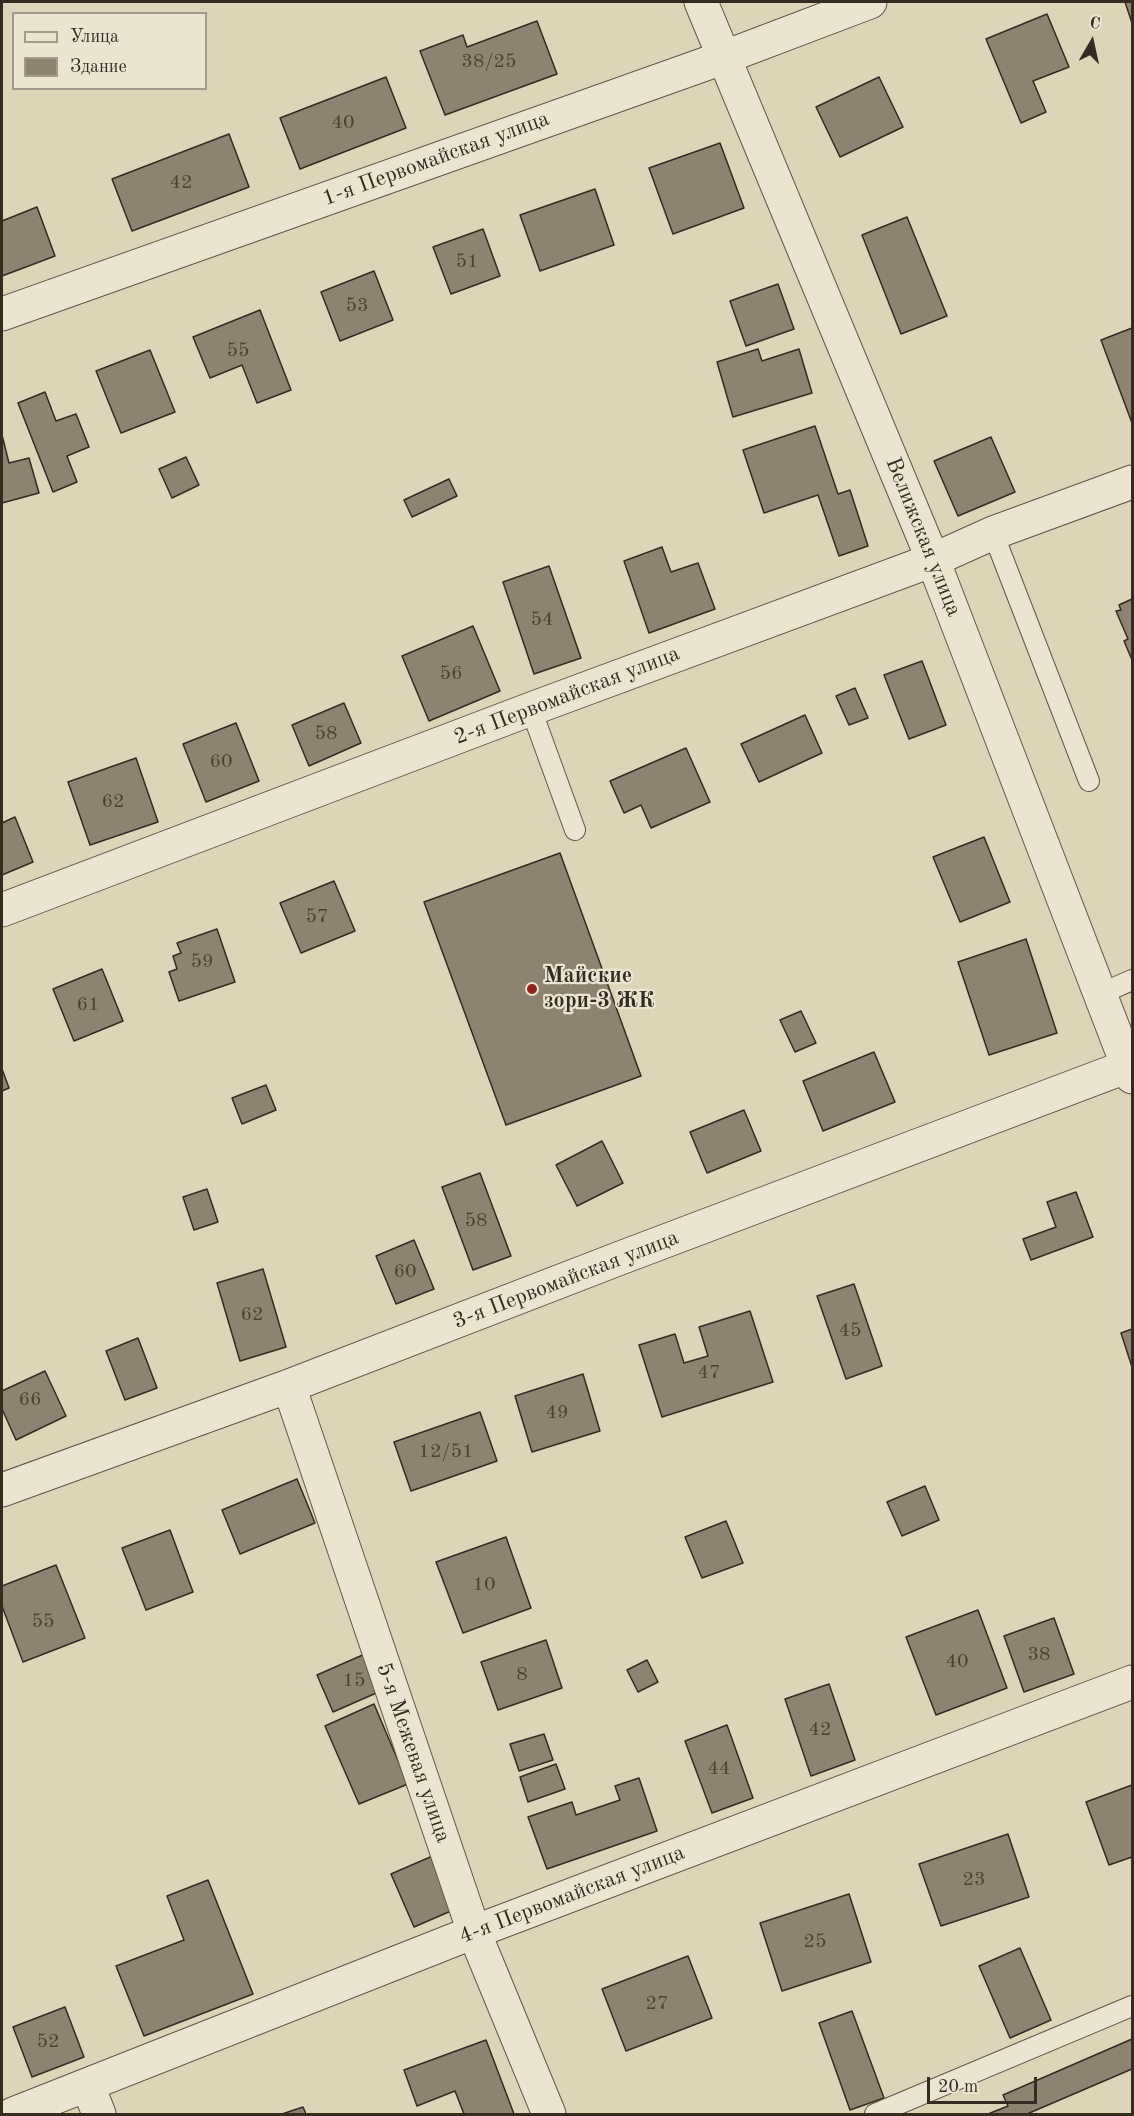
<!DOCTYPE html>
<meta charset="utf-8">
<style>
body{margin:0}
#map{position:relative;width:1134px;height:2116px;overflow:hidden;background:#ded5b8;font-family:"Old Standard TT",serif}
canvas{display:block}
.frame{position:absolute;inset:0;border:3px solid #352b21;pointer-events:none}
.legend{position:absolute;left:12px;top:12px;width:195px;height:78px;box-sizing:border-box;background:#eae4d1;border:2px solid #a29a8b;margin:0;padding:8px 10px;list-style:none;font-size:18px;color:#352b21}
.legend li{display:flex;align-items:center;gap:12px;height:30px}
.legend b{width:30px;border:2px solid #a29a8b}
.north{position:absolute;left:1062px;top:12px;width:60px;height:60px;-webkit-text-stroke:4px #eae4d1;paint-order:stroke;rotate:9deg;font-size:16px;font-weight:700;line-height:24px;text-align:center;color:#352b21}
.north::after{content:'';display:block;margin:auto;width:21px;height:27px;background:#352b21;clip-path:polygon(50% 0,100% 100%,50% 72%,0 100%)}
.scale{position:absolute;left:927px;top:2077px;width:110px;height:27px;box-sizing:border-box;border:3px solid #352b21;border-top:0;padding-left:8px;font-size:18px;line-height:21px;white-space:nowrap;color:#352b21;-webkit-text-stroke:4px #eae4d1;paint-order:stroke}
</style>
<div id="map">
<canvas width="1134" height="2116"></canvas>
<div class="frame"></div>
<ul class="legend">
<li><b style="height:8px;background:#eae4d1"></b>Улица</li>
<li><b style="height:16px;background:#8d8370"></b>Здание</li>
</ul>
<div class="north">С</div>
<div class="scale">20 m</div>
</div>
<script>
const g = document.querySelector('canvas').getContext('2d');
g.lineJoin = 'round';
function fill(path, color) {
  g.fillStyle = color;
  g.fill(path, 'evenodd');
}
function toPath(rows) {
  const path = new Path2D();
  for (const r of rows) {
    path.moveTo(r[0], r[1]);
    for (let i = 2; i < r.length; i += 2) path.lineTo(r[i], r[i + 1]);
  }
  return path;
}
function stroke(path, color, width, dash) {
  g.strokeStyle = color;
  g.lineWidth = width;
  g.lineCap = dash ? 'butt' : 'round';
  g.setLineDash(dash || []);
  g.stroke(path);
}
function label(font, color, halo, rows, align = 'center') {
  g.font = font + ' "Old Standard TT",serif';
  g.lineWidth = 4.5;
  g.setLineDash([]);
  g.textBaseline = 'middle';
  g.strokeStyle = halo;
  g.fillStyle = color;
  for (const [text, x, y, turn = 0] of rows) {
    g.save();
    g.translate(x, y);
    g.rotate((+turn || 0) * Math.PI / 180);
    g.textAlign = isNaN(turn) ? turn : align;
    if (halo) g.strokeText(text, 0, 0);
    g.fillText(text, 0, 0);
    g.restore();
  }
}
const building = toPath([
 [1125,2,1132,2,1132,23,1125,2],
 [1047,14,1069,67,1033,81,1046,112,1021,123,986,39,1047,14],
 [537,21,557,74,445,115,420,51,463,35,467,47,537,21],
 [386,77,406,128,300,169,280,118,386,77],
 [879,77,903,127,840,157,816,107,879,77],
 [229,134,249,187,132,231,112,179,229,134],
 [720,143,744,208,673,234,649,168,720,143],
 [595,189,614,245,540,271,520,215,595,189],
 [37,207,55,256,2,276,2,221,37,207],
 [907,217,947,316,901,334,862,235,907,217],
 [483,229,500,276,451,294,433,247,483,229],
 [374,271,393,320,340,341,321,292,374,271],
 [778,284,794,329,746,346,730,301,778,284],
 [260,310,291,390,257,403,242,365,210,378,193,337,260,310],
 [1132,328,1132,423,1101,340,1132,328],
 [758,349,762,361,799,349,812,393,733,417,717,362,758,349],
 [150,350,175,412,121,433,96,371,150,350],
 [45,392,56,421,76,414,89,447,67,456,77,482,53,492,18,403,45,392],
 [815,426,838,494,850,490,868,546,839,556,818,495,764,513,743,450,815,426],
 [2,435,9,463,29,458,39,493,2,503,2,435],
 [991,437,1015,492,958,516,934,461,991,437],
 [186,457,199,485,172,498,159,469,186,457],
 [449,479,457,496,412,517,404,500,449,479],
 [662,547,671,572,698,563,715,609,649,633,624,561,662,547],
 [549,566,581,658,534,674,503,582,549,566],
 [1132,599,1132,660,1124,641,1128,639,1116,611,1121,610,1119,605,1132,599],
 [473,626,500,691,429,721,402,656,473,626],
 [922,661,946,725,909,739,884,675,922,661],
 [855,688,868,718,849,725,836,696,855,688],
 [344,703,361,743,309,766,292,725,344,703],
 [805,715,822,753,759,782,741,744,805,715],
 [236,723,259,781,206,802,183,744,236,723],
 [686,748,710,802,651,828,641,805,624,813,610,781,686,748],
 [136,758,158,822,90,845,68,782,136,758],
 [15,817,33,862,2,875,2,823,15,817],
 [984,837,1010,902,960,922,933,857,984,837],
 [560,853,641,1076,506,1125,424,902,560,853],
 [334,881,355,931,301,953,280,903,334,881],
 [217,929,235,982,179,1001,169,972,177,969,173,956,181,953,177,943,217,929],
 [1026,939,1057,1033,989,1055,958,962,1026,939],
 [102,969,123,1021,74,1041,53,989,102,969],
 [801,1011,816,1043,795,1052,780,1020,801,1011],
 [874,1052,895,1102,823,1131,803,1081,874,1052],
 [2,1069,9,1088,2,1091,2,1069],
 [266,1085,276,1110,242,1124,232,1098,266,1085],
 [744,1110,761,1151,707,1173,690,1132,744,1110],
 [602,1141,623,1183,577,1206,556,1165,602,1141],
 [480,1173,511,1256,473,1270,442,1187,480,1173],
 [207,1189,218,1222,194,1230,183,1197,207,1189],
 [1076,1192,1093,1237,1031,1260,1023,1239,1056,1227,1047,1202,1076,1192],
 [414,1240,434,1289,396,1304,376,1256,414,1240],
 [263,1269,286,1347,240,1361,217,1283,263,1269],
 [854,1284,882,1366,846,1379,817,1296,854,1284],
 [750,1311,773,1382,662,1417,639,1345,675,1334,684,1363,708,1356,699,1327,750,1311],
 [1132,1329,1132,1367,1121,1333,1132,1329],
 [138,1338,157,1388,125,1400,106,1351,138,1338],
 [45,1371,66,1416,16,1440,2,1409,2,1391,45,1371],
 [583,1374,600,1431,532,1452,515,1396,583,1374],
 [480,1412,497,1461,411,1491,394,1442,480,1412],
 [297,1479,315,1523,240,1554,222,1510,297,1479],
 [925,1486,939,1520,902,1536,887,1502,925,1486],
 [726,1521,743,1563,702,1578,685,1537,726,1521],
 [170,1530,193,1592,146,1610,122,1548,170,1530],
 [506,1537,531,1608,463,1633,436,1562,506,1537],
 [56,1565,85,1638,23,1662,2,1606,2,1586,56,1565],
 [978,1610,1007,1688,936,1715,906,1637,978,1610],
 [1054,1618,1074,1674,1024,1692,1004,1636,1054,1618],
 [546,1640,562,1688,498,1710,481,1662,546,1640],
 [374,1650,390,1687,333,1712,317,1675,374,1650],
 [647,1660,658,1682,638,1692,627,1670,647,1660],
 [829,1684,855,1760,811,1776,785,1699,829,1684],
 [374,1704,408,1784,359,1804,325,1726,374,1704],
 [727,1725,753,1798,712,1813,685,1741,727,1725],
 [544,1734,553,1760,519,1771,510,1744,544,1734],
 [556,1764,565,1789,528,1802,520,1777,556,1764],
 [639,1778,657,1831,547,1869,528,1817,572,1802,576,1815,620,1800,615,1786,639,1778],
 [1132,1785,1132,1857,1109,1865,1086,1802,1132,1785],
 [1008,1834,1029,1897,941,1926,919,1864,1008,1834],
 [444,1851,467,1904,414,1927,391,1874,444,1851],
 [208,1880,253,1994,144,2036,116,1966,184,1940,167,1896,208,1880],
 [849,1894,871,1962,782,1991,760,1923,849,1894],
 [1020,1948,1051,2020,1010,2038,979,1966,1020,1948],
 [688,1956,712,2018,626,2051,602,1989,688,1956],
 [65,2007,84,2057,32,2077,13,2027,65,2007],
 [852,2011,884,2098,850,2110,819,2023,852,2011],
 [1132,2039,1132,2069,1027,2114,988,2114,1008,2106,1003,2095,1132,2039],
 [486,2040,514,2114,464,2114,455,2091,417,2106,404,2070,486,2040],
 [303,2107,306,2114,282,2114,303,2107]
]);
const service = toPath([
 [993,533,1089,781],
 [531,709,575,830],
 [1100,994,1132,980],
 [875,2114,1132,2006]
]);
const minor = toPath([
 [2,314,725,57,870,2],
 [2,910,531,709,933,560,993,533,1132,482],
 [289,1386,474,1932,549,2114],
 [2,1490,289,1386,623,1257,1128,1066],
 [88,2086,99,2114],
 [13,2114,474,1932,1132,1682]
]);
const tertiary = toPath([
 [701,2,933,560,1132,1077]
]);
const markers = [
 [532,989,6,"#8f2418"]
];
const numberNames = [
 ["38/25",489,62],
 ["40",343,123],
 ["42",181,183],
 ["51",467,262],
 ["53",357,306],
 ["55",238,351],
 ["54",542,620],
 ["56",451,674],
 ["58",326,734],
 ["60",221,762],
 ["62",113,802],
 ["57",317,917],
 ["59",202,962],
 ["61",88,1005],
 ["58",476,1221],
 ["60",405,1272],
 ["62",252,1315],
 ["45",850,1331],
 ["47",709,1373],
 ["66",30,1400],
 ["49",557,1413],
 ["12/51",446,1452],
 ["10",484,1585],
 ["55",43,1622],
 ["38",1039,1655],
 ["40",957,1662],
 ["8",522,1675],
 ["15",354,1681],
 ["42",820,1730],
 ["44",719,1769],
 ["23",974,1880],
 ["25",815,1942],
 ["27",657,2004],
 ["52",48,2042]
];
const streetNames = [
 ["1-я Первомайская улица",436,159,-20],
 ["Велижская улица",923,537,68],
 ["2-я Первомайская улица",567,696,-21],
 ["3-я Первомайская улица",566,1280,-21],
 ["5-я Межевая улица",413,1753,71],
 ["4-я Первомайская улица",572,1895,-21]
];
const poiNames = [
 ["Майские",544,976],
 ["зори-3 ЖК",544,1001]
];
fill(building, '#8d8370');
stroke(building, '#352b21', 1.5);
stroke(service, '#5f5647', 22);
stroke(minor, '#5f5647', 35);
stroke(tertiary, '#5f5647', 35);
stroke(service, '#eae4d1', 20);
stroke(minor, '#eae4d1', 33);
stroke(tertiary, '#eae4d1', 33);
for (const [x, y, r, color] of markers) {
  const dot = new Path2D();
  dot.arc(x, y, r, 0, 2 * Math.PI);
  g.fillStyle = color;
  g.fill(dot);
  stroke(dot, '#eae4d1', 2);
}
label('20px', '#4b4135', null, numberNames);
label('22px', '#352b21', '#eae4d1', streetNames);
label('bold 22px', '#352b21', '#eae4d1', poiNames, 'left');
</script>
